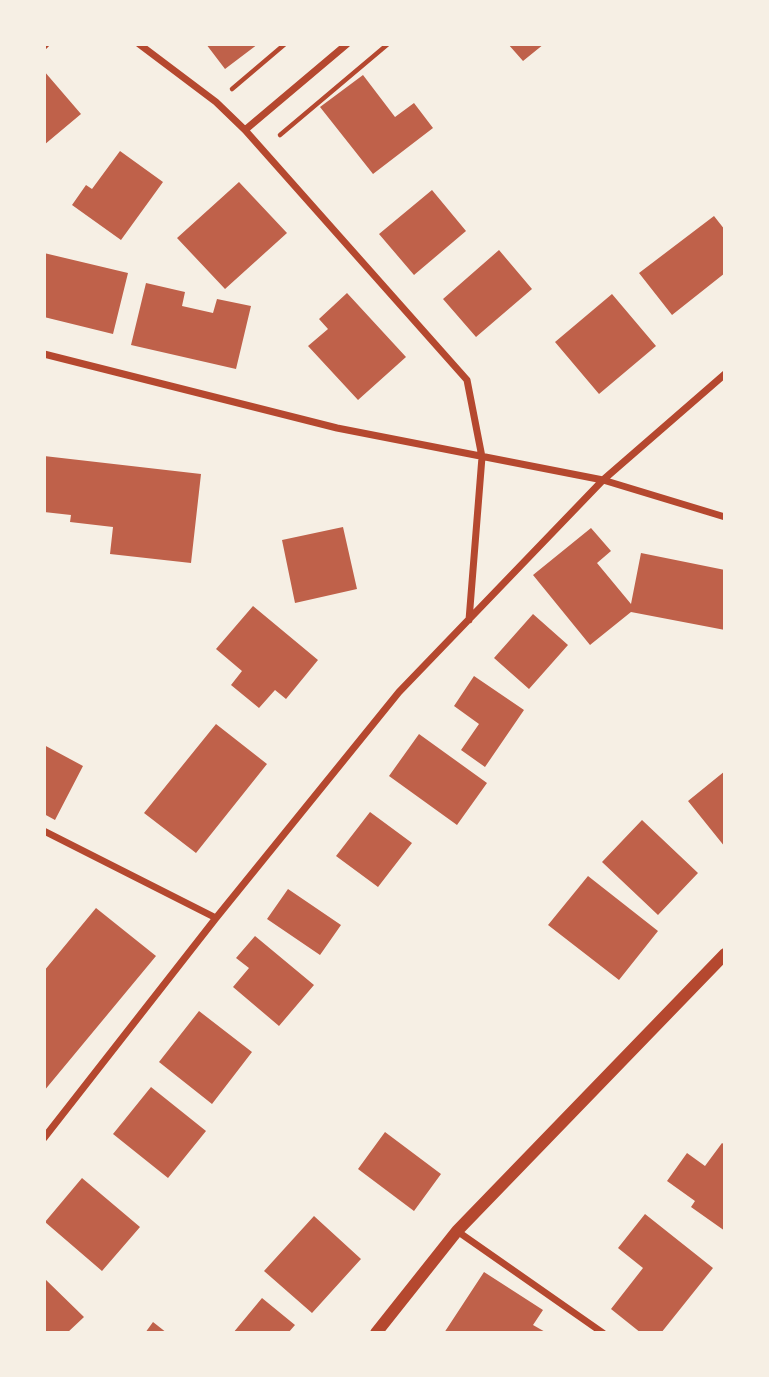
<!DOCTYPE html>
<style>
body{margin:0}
#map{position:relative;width:769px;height:1377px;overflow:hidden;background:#f6efe4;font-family:Merriweather,serif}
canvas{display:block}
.frame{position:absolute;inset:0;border:46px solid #f6efe4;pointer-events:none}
</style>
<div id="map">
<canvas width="769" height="1377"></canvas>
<div class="frame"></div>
</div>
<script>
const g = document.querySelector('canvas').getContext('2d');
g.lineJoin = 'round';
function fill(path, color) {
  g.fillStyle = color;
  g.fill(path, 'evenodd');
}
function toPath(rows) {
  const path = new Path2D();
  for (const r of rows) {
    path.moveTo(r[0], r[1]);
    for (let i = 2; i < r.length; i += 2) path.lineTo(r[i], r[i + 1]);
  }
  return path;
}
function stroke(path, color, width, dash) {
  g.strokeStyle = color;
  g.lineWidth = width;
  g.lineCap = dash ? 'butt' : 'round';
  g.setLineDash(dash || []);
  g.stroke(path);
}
const building = toPath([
 [206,44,258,44,225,69],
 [508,44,544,44,523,61],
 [44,71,81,114,44,145],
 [363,75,395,117,414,103,433,128,373,174,320,107],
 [120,151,163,182,121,240,72,205,86,185,92,189],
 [239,182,287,233,225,289,177,238],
 [432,190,466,231,414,275,379,234],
 [714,216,725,230,725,273,672,315,639,273],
 [499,250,532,289,476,337,443,299],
 [44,253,128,273,113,334,44,317],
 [146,283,185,292,182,306,213,313,217,299,251,306,236,369,131,345],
 [347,293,406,357,358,400,308,346,328,329,319,319],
 [612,294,656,346,599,394,555,342],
 [44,456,201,474,191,563,110,554,113,527,70,522,71,515,44,512],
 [343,527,357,589,295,603,282,540],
 [591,528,611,551,597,563,631,604,641,553,725,570,725,630,631,612,590,645,533,575],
 [253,606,318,660,286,699,275,690,259,708,231,685,242,671,216,649],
 [533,614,568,645,529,689,494,658],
 [474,676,524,710,485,767,461,750,479,724,454,706],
 [216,724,267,764,196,853,144,813],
 [419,734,487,783,457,825,389,776],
 [44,745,83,766,55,820,44,814],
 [725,771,725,847,688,801],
 [370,812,412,843,378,887,336,856],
 [642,820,698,873,658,915,602,862],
 [588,876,658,931,619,980,548,925],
 [288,889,341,925,320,955,267,919],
 [96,908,156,956,44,1091,44,971],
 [255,936,314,985,279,1026,233,987,249,968,236,958],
 [199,1011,252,1052,212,1104,159,1062],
 [151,1087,206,1131,168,1178,113,1134],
 [385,1132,441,1174,414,1211,358,1169],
 [722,1143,725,1145,725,1231,691,1207,695,1201,667,1181,687,1153,705,1166],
 [82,1178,140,1227,102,1271,45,1222],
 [645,1214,713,1268,661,1333,641,1333,611,1309,643,1268,618,1248],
 [314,1216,361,1259,312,1313,264,1271],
 [484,1272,543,1310,533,1325,547,1333,444,1333],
 [44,1278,84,1317,67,1333,44,1333],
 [262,1298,295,1325,288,1333,233,1333],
 [153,1322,167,1333,145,1333]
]);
const path = toPath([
 [44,48,48,44],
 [232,89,285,44],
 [280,135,388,44]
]);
const minor = toPath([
 [139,44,216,102,245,130,467,380,482,457,469,620],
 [245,130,347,44],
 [44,354,337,428,603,480,725,517],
 [44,831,216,918],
 [44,1138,216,918,399,692,603,480,725,374],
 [457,1231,603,1333]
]);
const tertiary = toPath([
 [376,1333,457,1231,725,954]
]);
fill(building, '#bf614a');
stroke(path, '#b5482f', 4.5);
stroke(minor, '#b5482f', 7);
stroke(tertiary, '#b5482f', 12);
</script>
